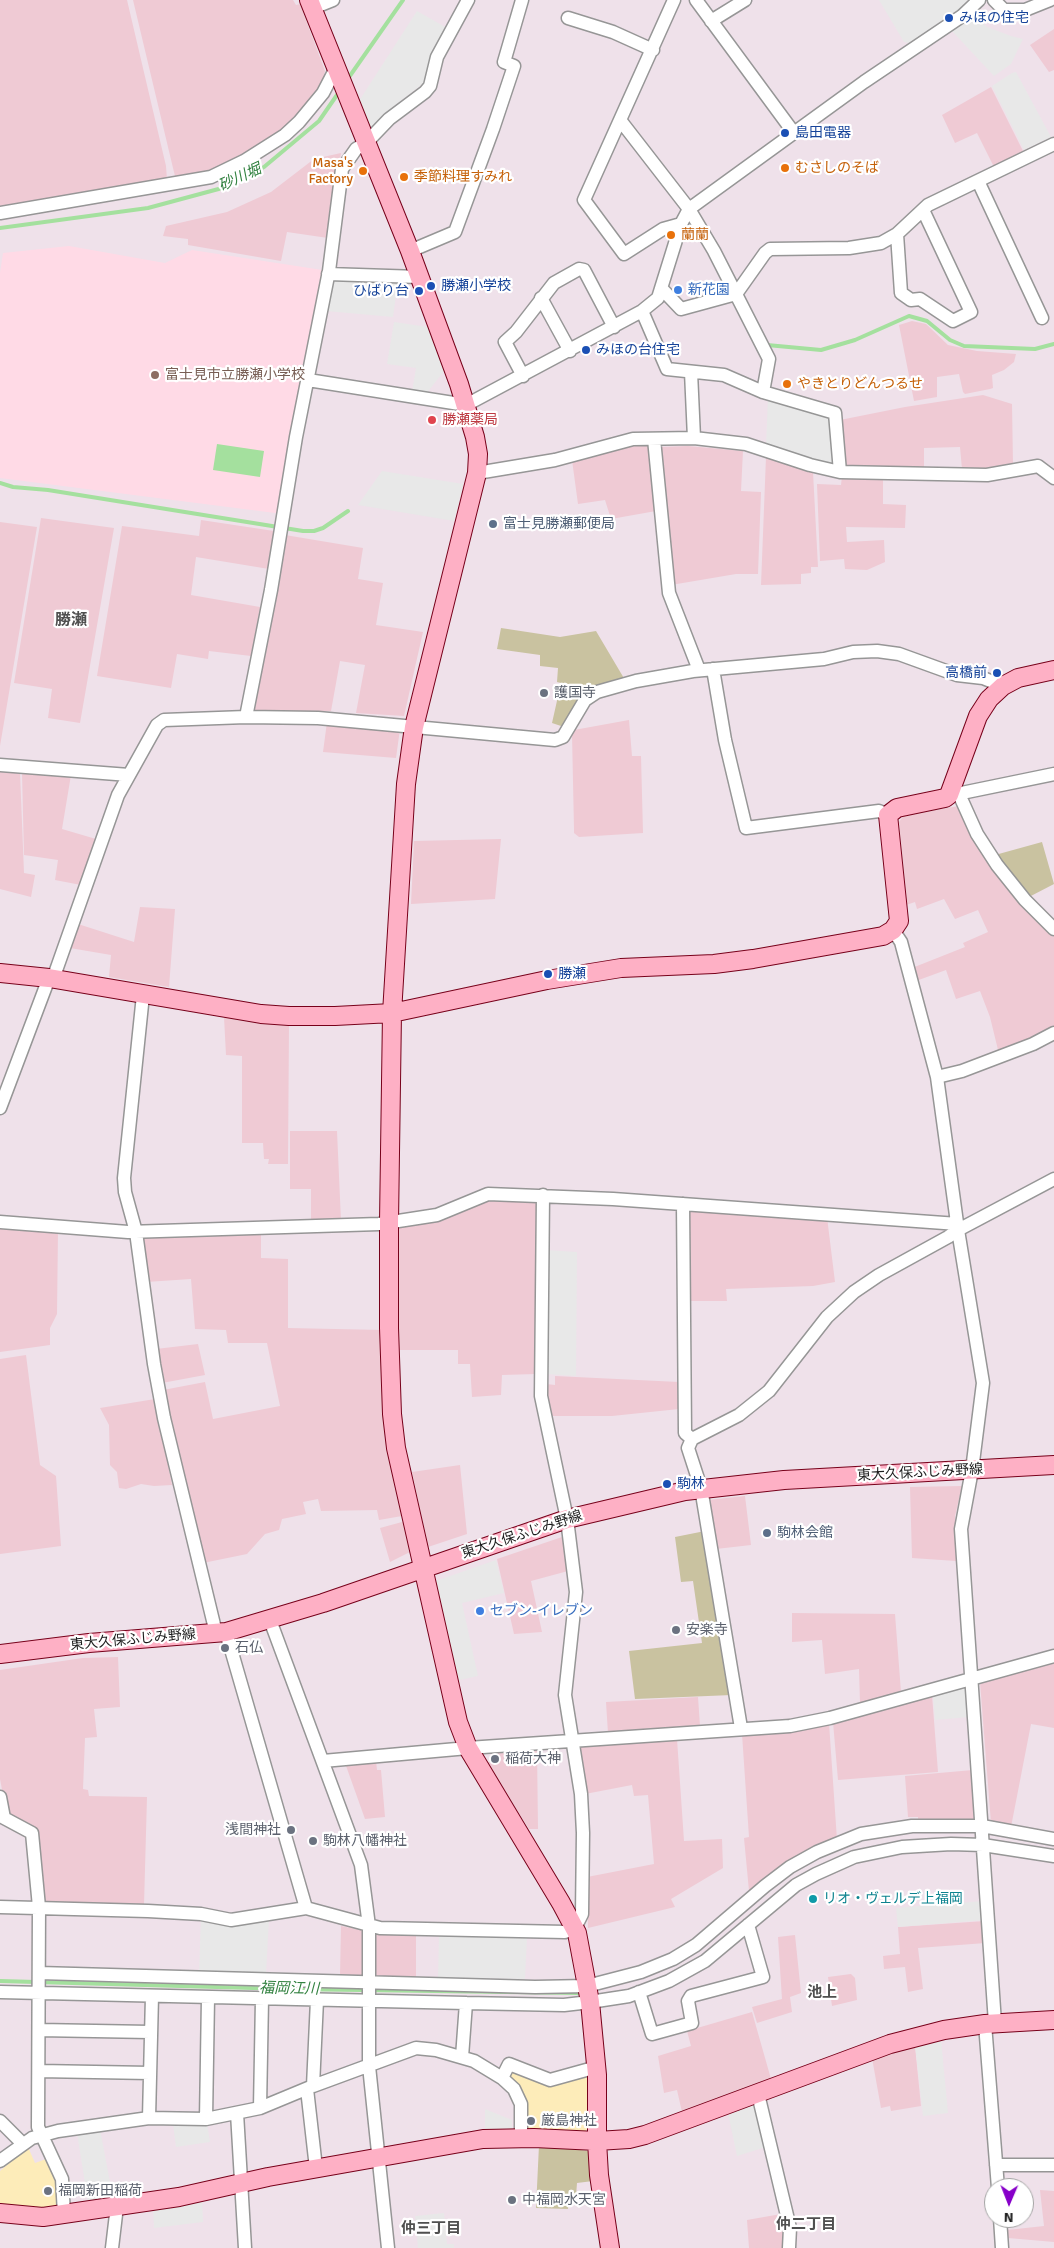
<!DOCTYPE html>
<meta charset="utf-8">
<style>
body{margin:0}
#map{position:relative;width:1054px;height:2248px;overflow:hidden;background:#efe1ea;font-family:Signika,sans-serif}
canvas{display:block}
.north{position:absolute;left:984px;top:2178px;width:50px;height:50px;box-sizing:border-box;background:#fff;border:1px solid #a4a4a4;border-radius:50%;rotate:181deg;font-size:14px;font-weight:700;line-height:20px;text-align:center;color:#1c1c1c}
.north::after{content:'';display:block;margin:auto;width:18px;height:22px;background:#8700c9;clip-path:polygon(50% 0,100% 100%,50% 72%,0 100%)}
</style>
<div id="map">
<canvas width="1054" height="2248"></canvas>
<div class="north">N</div>
</div>
<script>
const g = document.querySelector('canvas').getContext('2d');
g.lineJoin = 'round';
function fill(path, color) {
  g.fillStyle = color;
  g.fill(path, 'evenodd');
}
function toPath(rows) {
  const path = new Path2D();
  for (const r of rows) {
    path.moveTo(r[0], r[1]);
    for (let i = 2; i < r.length; i += 2) path.lineTo(r[i], r[i + 1]);
  }
  return path;
}
function stroke(path, color, width, dash) {
  g.strokeStyle = color;
  g.lineWidth = width;
  g.lineCap = dash ? 'butt' : 'round';
  g.setLineDash(dash || []);
  g.stroke(path);
}
function label(font, color, halo, rows, align = 'center') {
  g.font = font + ' Signika,"Noto Sans JP",sans-serif';
  g.lineWidth = 4.5;
  g.setLineDash([]);
  g.textBaseline = 'middle';
  g.strokeStyle = halo;
  g.fillStyle = color;
  for (const [text, x, y, turn = 0] of rows) {
    g.save();
    g.translate(x, y);
    g.rotate((+turn || 0) * Math.PI / 180);
    g.textAlign = isNaN(turn) ? turn : align;
    if (halo) g.strokeText(text, 0, 0);
    g.fillText(text, 0, 0);
    g.restore();
  }
}
const education = toPath([
 [69,246,165,263,192,250,329,271,283,514,0,478,0,273,3,253]
]);
const farmland = toPath([
 [0,0,127,0,166,166,167,180,0,209],
 [133,0,293,0,296,5,300,4,325,71,322,86,293,121,265,143,206,173,179,178,175,176,173,168],
 [1054,29,1054,70,1049,72,1030,45],
 [991,87,1024,153,994,167,977,133,955,143,942,115],
 [341,153,328,238,287,232,281,261,188,245,188,239,163,236,166,226,227,212,271,192,314,159],
 [912,321,926,324,948,345,977,351,1016,354,1014,362,1004,370,992,375,993,388,990,389,965,394,963,392,959,374,937,377,937,397,914,401,899,325],
 [983,395,1012,404,1013,465,990,469,962,469,960,447,924,448,924,468,848,467,843,463,840,420,905,407],
 [647,443,651,447,656,511,611,519,605,500,578,504,572,460],
 [688,446,743,451,741,491,761,492,758,574,736,574,671,585,661,447],
 [766,457,813,472,818,567,811,567,811,573,801,574,801,584,761,585],
 [842,476,883,477,883,504,906,505,905,528,846,527,847,542,884,540,885,562,867,570,845,569,844,559,820,561,817,484,841,485],
 [41,518,114,528,80,723,48,718,52,689,14,683],
 [201,520,274,531,269,569,196,557,191,595,260,607,251,656,209,651,208,659,177,654,171,688,97,676,122,526,199,536],
 [0,522,37,527,0,746],
 [285,535,363,548,358,579,383,583,376,625,423,632,404,716,356,713,365,665,340,661,331,711,250,711],
 [629,720,632,756,641,756,643,833,579,837,574,833,574,829,572,734,574,730],
 [327,722,400,729,396,758,323,752],
 [0,772,20,773,24,873,35,875,31,897,0,889],
 [22,773,71,775,62,829,96,839,81,885,55,880,58,860,24,855],
 [959,806,1052,931,1054,938,1054,1029,999,1054,990,1017,980,991,956,999,946,970,916,981,912,968,965,947,963,943,988,932,978,910,955,919,944,899,917,909,915,902,906,905,899,822,904,815],
 [501,839,495,899,411,904,414,841],
 [140,907,175,909,169,987,109,977,111,955,70,948,78,924,134,942],
 [224,1017,289,1024,288,1164,268,1164,269,1159,264,1159,263,1143,242,1143,242,1056,226,1055],
 [290,1131,337,1131,341,1221,311,1222,311,1189,290,1189],
 [490,1199,535,1201,538,1204,536,1374,502,1375,501,1395,472,1397,470,1364,458,1364,458,1350,399,1350,399,1227,431,1223],
 [697,1211,827,1217,835,1282,813,1286,726,1289,727,1301,688,1301,688,1212],
 [0,1226,58,1231,57,1314,50,1328,50,1345,0,1352],
 [261,1231,261,1258,288,1259,288,1328,383,1330,384,1428,405,1511,402,1516,379,1520,377,1510,321,1511,318,1499,303,1502,306,1514,282,1519,279,1530,265,1534,247,1554,203,1563,163,1390,205,1382,213,1419,280,1406,267,1343,228,1343,226,1330,195,1329,191,1279,146,1282,141,1240,144,1236],
 [198,1344,205,1375,162,1383,156,1349],
 [26,1355,40,1465,56,1476,61,1546,0,1554,0,1359],
 [555,1376,679,1382,679,1409,612,1416,551,1416,546,1384,555,1385],
 [155,1399,172,1485,154,1486,141,1484,126,1489,119,1488,117,1472,110,1465,109,1425,100,1408],
 [460,1465,467,1534,428,1547,412,1472],
 [962,1486,955,1516,956,1561,912,1558,910,1487],
 [745,1496,751,1545,716,1549,708,1500],
 [402,1522,408,1525,412,1551,390,1562,380,1528],
 [565,1536,568,1571,531,1581,542,1632,514,1634,497,1559],
 [792,1613,895,1614,901,1692,860,1703,859,1669,825,1674,822,1640,792,1642],
 [118,1657,120,1707,94,1709,97,1737,85,1738,83,1789,88,1790,89,1796,147,1797,144,1905,50,1905,44,1901,37,1830,12,1818,6,1811,0,1779,0,1670,83,1658],
 [1054,1661,1054,1728,1031,1724,1011,1827,991,1823,980,1682],
 [932,1695,938,1772,838,1780,833,1722],
 [698,1697,700,1726,608,1733,606,1702],
 [829,1723,837,1840,783,1866,749,1891,744,1838,749,1837,742,1734],
 [677,1739,684,1841,722,1839,723,1868,671,1899,675,1907,588,1928,587,1877,654,1864,648,1795,634,1796,632,1785,585,1794,578,1750,582,1745],
 [537,1749,538,1829,529,1829,486,1762,498,1762,498,1752],
 [376,1761,377,1770,381,1770,385,1817,365,1819,345,1763],
 [973,1770,977,1820,918,1824,918,1817,908,1817,905,1776],
 [985,1921,986,1943,918,1948,923,1989,908,1992,905,1967,884,1969,883,1956,900,1954,898,1927],
 [341,1926,361,1930,365,1933,365,1972,362,1976,340,1976],
 [377,1934,416,1935,416,1978,378,1977,374,1974,374,1937],
 [795,1935,801,1993,790,1997,792,2012,757,2023,752,2007,782,1999,778,1937],
 [851,1974,855,1978,857,2000,832,2006,828,1977],
 [752,2012,771,2079,682,2112,677,2090,664,2093,658,2056,691,2046,687,2031],
 [915,2046,921,2106,891,2111,890,2106,881,2108,872,2058],
 [1040,2190,1054,2191,1054,2242,1008,2238,1007,2230,1044,2226],
 [781,2214,785,2228,784,2248,749,2248,747,2220]
]);
const cemetery = toPath([
 [501,628,560,637,596,631,625,680,589,691,564,727,552,723,561,683,557,682,558,668,540,666,540,655,497,649],
 [1042,842,1054,884,1027,898,995,855],
 [705,1531,732,1695,635,1699,629,1651,702,1643,693,1581,681,1582,675,1537],
 [539,2145,589,2151,593,2181,577,2183,576,2196,569,2196,568,2209,536,2208]
]);
const park = toPath([
 [513,2070,550,2083,589,2072,589,2127,583,2134,525,2128,506,2078],
 [28,2147,35,2163,49,2158,58,2178,60,2206,53,2209,0,2204,0,2171]
]);
const parking = toPath([
 [879,0,968,0,959,9,909,43,904,42],
 [417,11,447,28,431,55,425,82,384,114,370,130,359,101],
 [973,14,987,27,1011,36,1023,39,1011,64,994,76,952,31],
 [1016,72,1051,137,1024,150,992,86,1012,73],
 [335,278,398,281,393,317,326,311,330,281],
 [394,322,428,327,444,371,426,394,412,392,416,368,387,364],
 [768,397,824,415,829,420,834,461,830,466,766,446],
 [382,471,463,484,454,521,358,505],
 [546,1250,577,1252,576,1376,546,1374],
 [496,1560,504,1593,462,1603,478,1676,455,1681,433,1582],
 [964,1686,967,1689,969,1717,935,1720,933,1695],
 [983,1901,985,1920,898,1927,896,1908],
 [201,1917,269,1919,266,1974,199,1973],
 [439,1936,527,1937,525,1979,438,1978],
 [941,2039,948,2113,923,2116,915,2045],
 [752,2104,757,2106,766,2147,737,2156,728,2113],
 [485,2109,512,2120,512,2130,485,2131],
 [207,2123,210,2142,176,2147,173,2124],
 [100,2129,113,2198,88,2202,77,2133],
 [202,2197,203,2222,154,2228,153,2206],
 [444,2213,447,2244,454,2244,454,2248,418,2248,415,2216]
]);
const water = toPath([
 [217,444,264,451,260,477,213,470]
]);
const stream = toPath([
 [347,80,403,0],
 [0,228,148,208,226,187,264,167,319,121,339,92],
 [767,345,821,350,855,340,909,316,927,321,950,340,964,346,1035,349,1054,344],
 [0,483,13,487,48,490,303,531,314,531,323,528,348,511],
 [0,1981,289,1989,578,1993]
]);
const street = toPath([
 [674,0,584,200,624,254,663,229,681,224],
 [696,0,794,133],
 [994,0,1004,10,1025,10,1050,0],
 [313,8,333,0],
 [568,18,613,32,653,50],
 [711,21,745,0],
 [620,120,689,209,714,251,769,359,763,392],
 [978,181,1042,318],
 [0,213,211,177,244,161,285,135,299,122,323,93,336,68],
 [897,234,901,293,911,300,920,299,953,321,971,312,923,210],
 [410,251,455,232,493,129,514,66,504,62,522,0],
 [328,274,419,277],
 [662,289,681,309,736,294,765,253,770,249,849,248,881,243,897,234,928,205,1054,144],
 [541,298,570,351],
 [642,311,667,369,724,375,763,392,835,413,840,472],
 [691,372,694,438],
 [523,376,505,342,516,332,554,283,579,269,584,270,614,327],
 [308,380,466,405,642,311,658,298,681,224,689,209,864,82,962,16,979,0],
 [654,439,669,593,699,670],
 [477,473,555,460,633,439,694,438,746,444,810,465,840,472,987,475,1038,466,1054,478],
 [713,669,725,740,746,828,879,811,888,815],
 [246,717,271,590,296,437,329,271,342,169,356,149,366,143,389,119,425,92,430,86,437,57,468,0],
 [0,765,129,775],
 [959,794,977,834,997,865,1025,900,1054,929],
 [952,795,1054,774],
 [893,930,901,942,937,1077,958,1230,983,1383,972,1470,961,1529,995,2023],
 [53,979,118,795,157,725,164,720,246,717,318,718,555,740,563,737,585,700,597,692,636,681,693,671,824,659,853,652,877,651,899,654,957,675,983,678,1003,686],
 [143,995,124,1178,125,1192,136,1232,154,1364,164,1418,216,1633],
 [937,1077,962,1071,1033,1044,1054,1033],
 [0,1108,49,978],
 [683,1204,685,1433,692,1439,688,1448,701,1488,741,1728],
 [0,1222,128,1232,379,1224,437,1215,488,1194,613,1199,958,1224],
 [692,1439,739,1415,769,1391,827,1317,854,1292,879,1275,948,1237,958,1230,1054,1179],
 [270,1620,361,1865,369,1926,369,2066,388,2248],
 [226,1632,306,1908,380,1928,565,1932,575,1928,582,1914,583,1833,581,1794,565,1695,576,1592,567,1519,541,1396,543,1195],
 [323,1761,468,1748,790,1726,830,1718,1054,1656],
 [0,1797,4,1818,32,1833,39,1907,38,2127,62,2179,64,2214],
 [0,1907,148,1911,201,1914,231,1920,306,1908],
 [39,1973,535,1987,587,1986,641,1972,673,1959,696,1945,765,1886,790,1867,817,1852,861,1834,912,1826,982,1826,1054,1839],
 [0,1992,466,2003,564,2005,590,2002,629,1996,669,1981,705,1961,796,1885,816,1874,854,1857,902,1847,951,1844,983,1845,1054,1856],
 [639,1992,652,2034,692,2023,688,2001,691,1996,763,1977,748,1925],
 [985,2024,998,2188],
 [39,2030,150,2032],
 [462,2057,466,2003],
 [39,2071,150,2073],
 [502,2078,509,2064,550,2080,597,2067],
 [313,2086,317,2000],
 [307,2089,316,2168],
 [758,2094,790,2228,789,2248],
 [260,2108,262,1999],
 [237,2113,245,2248],
 [149,2118,152,1996],
 [206,2119,208,1998],
 [0,2121,22,2143],
 [0,2161,32,2138,58,2131,149,2118,206,2119,260,2108,313,2086,416,2048,436,2050,474,2061,502,2078,514,2089,521,2104,521,2138],
 [996,2165,1054,2165],
 [1000,2218,1002,2248],
 [112,2248,117,2206]
]);
const secondary = toPath([
 [309,0,410,251,459,384,475,437,478,454,477,473,414,727,406,784,392,1013,389,1222,389,1328,392,1414,396,1448,458,1722,468,1748,561,1903,577,1933,590,2002,597,2075,597,2141,599,2175,610,2248],
 [0,973,49,978,261,1014,289,1016,335,1016,392,1013,547,980,621,968,714,964,753,959,883,936,893,930,899,921,888,815,897,808,945,798,949,795,978,716,989,699,1003,686,1018,678,1054,670],
 [0,1654,89,1643,226,1632,323,1603,567,1519,685,1491,784,1480,1054,1465],
 [0,2213,43,2217,179,2197,268,2177,483,2139,534,2138,597,2141,629,2139,645,2135,890,2044,944,2030,985,2024,1054,2020]
]);
const markers = [
 [949,18,5,"#1a4fb4"],
 [785,133,5,"#1a4fb4"],
 [785,168,5,"#e8710a"],
 [363,171,5,"#e8710a"],
 [404,177,5,"#e8710a"],
 [671,235,5,"#e8710a"],
 [431,286,5,"#1a4fb4"],
 [678,290,5,"#3f7fe0"],
 [419,291,5,"#1a4fb4"],
 [586,350,5,"#1a4fb4"],
 [155,375,5,"#8d6e63"],
 [787,384,5,"#e8710a"],
 [432,420,5,"#e0444e"],
 [493,524,5,"#5c6f8a"],
 [997,673,5,"#1a4fb4"],
 [544,693,5,"#6b7280"],
 [548,974,5,"#1a4fb4"],
 [667,1484,5,"#1a4fb4"],
 [767,1533,5,"#5c6f8a"],
 [480,1611,5,"#3f7fe0"],
 [676,1630,5,"#6b7280"],
 [225,1648,5,"#6b7280"],
 [495,1759,5,"#6b7280"],
 [291,1830,5,"#6b7280"],
 [313,1841,5,"#6b7280"],
 [813,1899,5,"#0f9aa8"],
 [531,2121,5,"#6b7280"],
 [48,2191,5,"#6b7280"],
 [512,2200,5,"#6b7280"]
];
const transitNames = [
 ["みほの住宅",959,18],
 ["島田電器",795,133],
 ["勝瀬小学校",441,286],
 ["ひばり台",409,291,"right"],
 ["みほの台住宅",596,350],
 ["高橋前",987,673,"right"],
 ["勝瀬",558,974],
 ["駒林",677,1484]
];
const foodNames = [
 ["Masa's",353,163,"right"],
 ["Factory",353,179,"right"],
 ["むさしのそば",795,168],
 ["季節料理すみれ",414,177],
 ["蘭蘭",681,235],
 ["やきとりどんつるせ",797,384]
];
const shopNames = [
 ["新花園",688,290],
 ["セブン-イレブン",490,1611]
];
const educationNames = [
 ["富士見市立勝瀬小学校",165,375]
];
const healthNames = [
 ["勝瀬薬局",442,420]
];
const serviceNames = [
 ["富士見勝瀬郵便局",503,524],
 ["駒林会館",777,1533]
];
const worshipNames = [
 ["護国寺",554,693],
 ["安楽寺",686,1630],
 ["石仏",235,1648],
 ["稲荷大神",505,1759],
 ["浅間神社",281,1830,"right"],
 ["駒林八幡神社",323,1841],
 ["厳島神社",541,2121],
 ["福岡新田稲荷",58,2191],
 ["中福岡水天宮",522,2200]
];
const streetNames = [
 ["東大久保ふじみ野線",920,1473,-3],
 ["東大久保ふじみ野線",522,1535,-18],
 ["東大久保ふじみ野線",133,1640,-5]
];
const cultureNames = [
 ["リオ・ヴェルデ上福岡",823,1899]
];
const waterNames = [
 ["砂川堀",240,178,-25],
 ["福岡江川",289,1989,1]
];
const neighbourhoodNames = [
 ["池上",822,1993],
 ["仲二丁目",806,2225],
 ["仲三丁目",431,2229]
];
const quarterNames = [
 ["勝瀬",71,621]
];
fill(education, '#ffdae6');
fill(farmland, '#efcad4');
fill(cemetery, '#c9c2a0');
fill(park, '#fdecb9');
fill(parking, '#e8e8e8');
fill(water, '#a4e09e');
stroke(stream, '#a4e09e', 4);
stroke(street, '#969696', 15);
stroke(secondary, '#77001a', 20);
stroke(street, '#fff', 12);
stroke(secondary, '#feb0c5', 18);
for (const [x, y, r, color] of markers) {
  const dot = new Path2D();
  dot.arc(x, y, r, 0, 2 * Math.PI);
  g.fillStyle = color;
  g.fill(dot);
  stroke(dot, '#fff', 2);
}
label('14px', '#164399', '#fff', transitNames, 'left');
label('14px', '#c56008', '#fff', foodNames, 'left');
label('14px', '#366cbe', '#fff', shopNames, 'left');
label('14px', '#785e54', '#fff', educationNames, 'left');
label('14px', '#be3a42', '#fff', healthNames, 'left');
label('14px', '#4e5e75', '#fff', serviceNames, 'left');
label('14px', '#5b616d', '#fff', worshipNames, 'left');
label('14px', '#1c1c1c', '#fff', streetNames);
label('14px', '#0d838f', '#fff', cultureNames, 'left');
label('italic 15px', '#338241', '#fff', waterNames);
label('bold 15px', '#4f4f4f', '#fff', neighbourhoodNames);
label('bold 16px', '#4f4f4f', '#fff', quarterNames);
</script>
